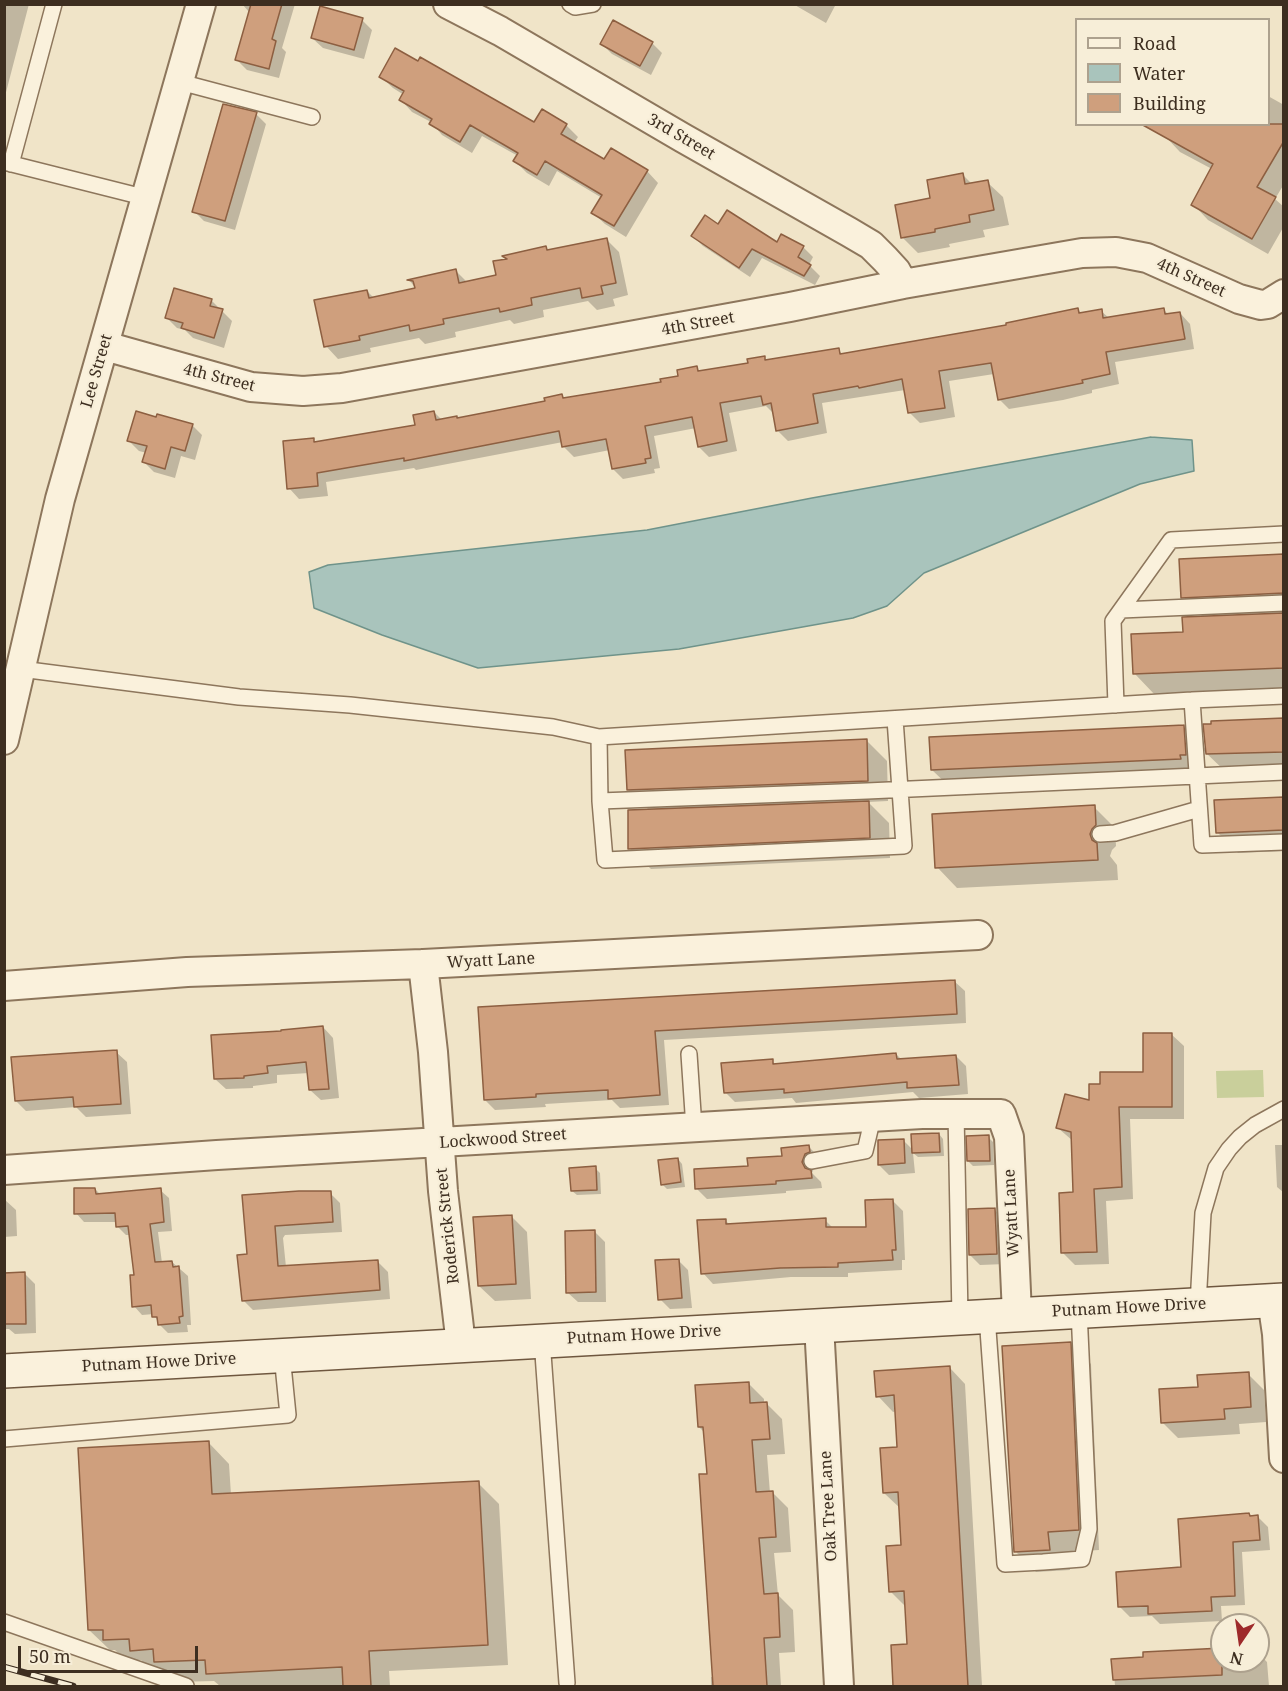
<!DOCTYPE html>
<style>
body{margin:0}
#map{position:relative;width:1288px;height:1691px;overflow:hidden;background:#f0e4c8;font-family:"Noto Serif",serif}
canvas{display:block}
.frame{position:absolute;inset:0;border:6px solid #3d2e20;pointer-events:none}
.legend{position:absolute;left:1075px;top:18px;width:195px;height:108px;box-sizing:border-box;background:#f7eed8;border:2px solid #ada18e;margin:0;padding:8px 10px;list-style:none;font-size:18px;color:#3d2e20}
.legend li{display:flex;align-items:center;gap:12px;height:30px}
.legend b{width:30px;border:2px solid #ada18e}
.north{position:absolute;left:1210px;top:1613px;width:60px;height:60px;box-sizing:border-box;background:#f7eed8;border:2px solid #ada18e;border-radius:50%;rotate:193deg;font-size:16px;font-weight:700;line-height:24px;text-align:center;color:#3d2e20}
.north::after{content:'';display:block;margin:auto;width:21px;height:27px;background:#9e2a2b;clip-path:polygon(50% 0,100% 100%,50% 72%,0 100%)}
.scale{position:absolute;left:18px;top:1646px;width:180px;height:27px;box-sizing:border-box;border:3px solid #3d2e20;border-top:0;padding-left:8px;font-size:18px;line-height:21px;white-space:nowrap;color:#3d2e20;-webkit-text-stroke:4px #f7eed8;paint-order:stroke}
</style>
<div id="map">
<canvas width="1288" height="1691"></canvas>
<div class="frame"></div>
<ul class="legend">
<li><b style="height:8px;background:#faf1dc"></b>Road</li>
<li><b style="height:16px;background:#a9c4bc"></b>Water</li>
<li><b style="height:16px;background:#cf9f7d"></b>Building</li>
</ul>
<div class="north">N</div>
<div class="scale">50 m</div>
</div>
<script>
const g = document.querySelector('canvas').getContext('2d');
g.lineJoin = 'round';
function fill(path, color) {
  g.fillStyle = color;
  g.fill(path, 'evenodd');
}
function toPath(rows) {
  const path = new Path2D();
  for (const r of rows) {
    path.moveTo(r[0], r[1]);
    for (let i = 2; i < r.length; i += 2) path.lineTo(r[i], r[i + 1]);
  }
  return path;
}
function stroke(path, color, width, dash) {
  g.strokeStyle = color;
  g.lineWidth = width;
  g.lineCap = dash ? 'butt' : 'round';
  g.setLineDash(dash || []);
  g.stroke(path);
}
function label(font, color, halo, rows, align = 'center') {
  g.font = font + ' "Noto Serif",serif';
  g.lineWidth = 4.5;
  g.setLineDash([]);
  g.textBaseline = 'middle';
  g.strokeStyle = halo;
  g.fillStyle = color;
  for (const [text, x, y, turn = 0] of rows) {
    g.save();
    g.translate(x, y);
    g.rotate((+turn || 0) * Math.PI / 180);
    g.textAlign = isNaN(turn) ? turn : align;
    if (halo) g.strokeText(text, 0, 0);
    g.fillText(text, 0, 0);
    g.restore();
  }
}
const green = toPath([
 [1263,1070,1264,1097,1217,1098,1216,1071]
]);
const water = toPath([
 [1151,437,1192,440,1194,471,1140,484,924,573,887,606,853,618,679,649,478,668,382,635,314,608,309,572,328,565,647,530,812,498,1151,437]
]);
const shadow = toPath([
 [4,4,29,4,4,100],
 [295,4,282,48,286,52,279,78,247,70,237,60,250,13,242,4],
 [793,4,836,4,826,23],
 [362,20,372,30,364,59,323,48,312,38],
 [652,43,662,53,651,75,612,54,602,44],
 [381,77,535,124,566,125,578,137,574,143,605,161,647,171,658,183,626,237,605,224,593,213,602,198,557,171,549,186,527,173,515,161,518,156,482,136,472,153,442,135,431,122,412,112,401,100,404,95,393,88],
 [1268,96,1284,105,1284,184,1275,199,1284,207,1284,226,1268,254,1208,220,1193,204,1212,169,1180,152,1165,136,1268,124],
 [256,114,266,124,235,230,204,221,194,211],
 [962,174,972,184,987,182,1003,197,1009,225,983,230,985,237,949,244,950,247,918,253,903,238,932,199],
 [719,226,777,245,803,247,813,257,809,265,820,276,815,285,762,258,750,277,703,246,693,236],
 [606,239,619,252,628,295,613,299,615,306,597,310,588,301,543,310,544,317,514,324,510,320,455,332,456,337,425,344,419,338,370,348,371,352,338,359,326,346,367,291,374,298,416,289,410,281,456,271,468,283,498,276,508,260,505,257,545,247,549,251],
 [211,300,232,321,224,348,193,338,185,330,177,328,167,318],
 [1163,309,1169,315,1180,313,1190,324,1194,349,1115,362,1119,384,1092,390,1092,393,1063,400,1009,409,999,399,994,374,949,381,955,417,920,423,910,413,905,390,822,403,827,433,788,441,778,431,774,414,766,406,729,413,737,451,709,457,699,447,696,428,654,436,660,468,654,469,655,473,623,479,613,469,610,450,574,457,564,447,563,442,416,470,414,468,326,482,328,496,299,499,289,488,313,440,316,443,417,426,434,412,442,420,458,420,546,402,562,396,565,399,663,383,696,368,700,372,749,364,764,358,768,361,838,349,843,355,1008,326,1078,310,1082,314,1101,311,1109,318],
 [192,425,202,435,195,460,181,456,175,478,154,472,144,462,147,453,139,451,129,441],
 [1284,555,1284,689,1155,695,1135,674,1204,618,1183,597],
 [1284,720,1284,772,1228,774,1204,751,1206,775,953,790,932,770,1183,727,1207,750],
 [866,740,887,761,888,801,868,802,889,823,890,858,651,869,630,849,649,810,628,790],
 [1284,799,1284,851,1238,853,1217,832],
 [1094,807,1115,828,1116,846,1112,850,1110,856,1117,865,1118,880,957,888,937,867],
 [954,981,965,991,966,1023,664,1040,669,1105,620,1108,612,1100,545,1104,546,1107,495,1110,485,1100,479,1009],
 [323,1027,333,1038,339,1098,321,1100,310,1090,309,1073,277,1075,277,1083,253,1086,253,1088,226,1089,215,1079,283,1033],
 [1171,1034,1184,1046,1184,1119,1130,1119,1133,1199,1106,1201,1109,1264,1075,1265,1063,1253,1075,1194,1073,1141,1058,1128,1091,1102,1101,1085,1144,1073],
 [116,1052,127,1062,131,1114,86,1117,76,1107,26,1111,16,1101],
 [896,1054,902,1060,956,1056,966,1066,968,1094,919,1098,913,1092,796,1103,792,1098,735,1102,725,1092,772,1061,776,1065],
 [939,1134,943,1139,944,1156,918,1157,913,1153,915,1173,889,1175,879,1165,903,1140,913,1150],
 [988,1137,993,1142,994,1165,973,1166,968,1161],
 [1275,1145,1284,1145,1284,1208,1283,1192,1277,1187],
 [809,1147,819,1157,812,1173,821,1182,822,1188,786,1191,786,1193,707,1199,697,1189,749,1167,784,1157],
 [678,1159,682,1164,685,1187,667,1189,662,1184],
 [595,1168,600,1173,601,1194,577,1195,572,1191],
 [95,1189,101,1195,160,1190,169,1198,172,1231,158,1232,162,1263,172,1262,188,1276,191,1325,187,1325,188,1332,168,1333,159,1324,154,1314,142,1315,134,1306,136,1276,130,1235,126,1235,117,1226,117,1222,84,1222,76,1213],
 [330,1193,340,1203,342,1232,285,1235,283,1238,286,1267,378,1262,388,1272,390,1299,253,1310,243,1300,249,1256,244,1197],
 [4,1199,16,1210,17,1236,4,1237],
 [893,1201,903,1211,905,1260,902,1260,902,1270,848,1273,848,1277,791,1277,713,1284,703,1273,726,1221,730,1225,825,1220,834,1229,868,1228],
 [994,1209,1005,1220,1006,1264,980,1265,970,1255],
 [511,1216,527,1232,531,1299,495,1301,479,1286],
 [595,1232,605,1242,606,1302,578,1302,567,1292],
 [678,1260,688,1270,692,1308,670,1309,660,1299],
 [4,1274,25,1274,35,1284,36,1333,15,1334,9,1329,4,1329],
 [1070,1343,1091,1364,1099,1550,1068,1552,1070,1570,1036,1572,1015,1551],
 [950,1368,965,1384,982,1686,895,1686,893,1646,909,1645,907,1608,890,1591,903,1547,901,1509,884,1493,899,1449,897,1411,893,1412,878,1396],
 [1248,1374,1264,1390,1266,1422,1239,1424,1240,1434,1178,1438,1162,1422,1199,1388],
 [748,1383,764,1399,764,1404,767,1404,782,1419,785,1454,767,1455,770,1493,772,1492,788,1508,791,1552,774,1553,778,1595,793,1610,795,1652,779,1653,781,1686,711,1686,711,1677,713,1677,709,1475,705,1433,699,1427],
 [209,1443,229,1464,231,1495,478,1483,499,1504,508,1665,389,1671,390,1686,220,1686,214,1681,176,1682,164,1670,152,1671,141,1660,126,1661,115,1650,110,1650,89,1630],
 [1251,1517,1258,1517,1268,1527,1270,1550,1242,1552,1245,1605,1221,1606,1222,1621,1160,1624,1152,1616,1130,1617,1120,1607,1183,1569],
 [1222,1651,1222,1661,1258,1661,1258,1653,1267,1662,1269,1686,1115,1686,1113,1660]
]);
const building = toPath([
 [251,4,282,4,272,39,276,41,269,69,235,60,251,4],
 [320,6,363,18,354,50,311,38,320,6],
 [613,20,653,42,640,66,600,44,613,20],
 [395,48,418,61,420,57,534,122,542,109,567,124,561,134,604,159,611,148,648,170,614,226,591,213,602,195,545,161,537,175,513,161,518,153,470,125,460,142,429,124,432,119,399,100,404,91,379,77,395,48],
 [223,104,257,112,225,221,192,212,223,104],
 [1141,124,1284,124,1284,141,1257,187,1276,197,1252,239,1191,205,1213,164,1141,124],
 [963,173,965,184,988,180,994,210,969,215,970,222,935,229,935,232,901,238,895,205,930,198,927,180,963,173],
 [727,210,777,242,781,234,804,246,798,257,811,265,804,276,752,249,739,268,691,236,705,215,718,224,727,210],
 [607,238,616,283,601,286,603,294,582,298,580,288,531,298,532,305,500,312,499,308,443,319,444,324,410,331,409,325,359,336,360,340,324,347,314,300,367,290,369,298,415,288,413,281,407,280,456,269,459,283,496,275,493,261,507,259,502,256,546,246,547,250,607,238],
 [174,288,212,299,210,306,223,309,214,338,181,328,183,323,165,318,174,288],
 [1078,308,1079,313,1102,309,1103,318,1164,308,1165,314,1180,312,1185,339,1106,352,1110,374,1082,380,1083,383,998,400,991,363,939,371,945,408,908,413,902,379,859,388,858,386,813,394,818,423,776,431,771,403,763,405,761,396,720,403,727,441,698,447,692,417,645,426,651,458,645,459,646,463,612,469,606,439,562,447,559,431,404,461,404,458,317,473,318,486,287,489,283,441,314,438,314,442,415,425,413,415,434,411,436,420,457,416,457,418,545,401,544,398,562,394,563,398,661,382,660,379,678,376,677,370,697,366,698,371,748,363,747,359,765,356,765,360,839,348,840,354,1006,325,1006,323,1078,308],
 [136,411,156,417,157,414,193,424,185,451,171,447,165,469,142,462,147,446,127,441,136,411],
 [1284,554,1284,593,1181,598,1179,559,1284,554],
 [1284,613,1284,668,1133,674,1131,634,1183,632,1182,617,1284,613],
 [1284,718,1284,752,1206,754,1203,724,1211,724,1211,721,1284,718],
 [1184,725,1186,755,1180,755,1181,759,931,770,929,737,1184,725],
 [867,739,868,781,627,790,625,750,867,739],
 [1284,797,1284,830,1216,833,1214,800,1284,797],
 [869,801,870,838,628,849,628,810,869,801],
 [1095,805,1096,825,1092,829,1090,834,1092,840,1097,843,1098,860,935,868,932,814,1095,805],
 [955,980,957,1014,655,1031,660,1095,608,1099,608,1090,536,1094,536,1097,484,1100,478,1007,955,980],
 [323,1026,329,1089,309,1090,306,1062,267,1066,268,1073,244,1076,244,1078,214,1079,211,1035,281,1031,281,1030,323,1026],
 [1143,1033,1172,1033,1172,1107,1119,1107,1122,1187,1094,1189,1097,1252,1061,1253,1059,1193,1073,1192,1071,1132,1056,1128,1065,1094,1089,1100,1089,1084,1100,1084,1100,1072,1143,1072,1143,1033],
 [117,1050,121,1104,74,1107,73,1097,15,1101,11,1057,117,1050],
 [896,1053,897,1059,956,1055,959,1085,907,1088,907,1082,784,1093,784,1089,724,1093,721,1063,773,1059,773,1064,896,1053],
 [939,1133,940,1152,912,1153,911,1134,939,1133],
 [989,1135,990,1161,967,1161,966,1136,989,1135],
 [904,1139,905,1163,878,1165,878,1140,904,1139],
 [809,1145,810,1152,805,1154,802,1162,805,1168,811,1170,812,1178,776,1181,776,1184,695,1189,694,1169,748,1166,747,1158,782,1156,781,1148,809,1145],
 [678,1158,681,1182,661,1185,658,1160,678,1158],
 [596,1166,597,1190,571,1191,569,1168,596,1166],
 [74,1188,95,1188,96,1194,161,1188,164,1222,150,1224,155,1262,172,1261,173,1267,179,1266,183,1316,179,1317,180,1323,158,1325,157,1317,152,1317,151,1305,132,1307,130,1275,134,1275,128,1226,116,1227,115,1213,74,1214,74,1188],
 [299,1191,331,1191,333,1222,275,1226,278,1266,378,1260,380,1290,242,1301,237,1255,247,1254,242,1195,299,1191],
 [893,1199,896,1250,892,1250,893,1260,838,1263,838,1267,780,1268,701,1274,697,1220,726,1219,726,1224,826,1218,826,1227,866,1227,865,1200,893,1199],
 [995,1208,997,1254,969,1255,968,1209,995,1208],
 [512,1215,516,1284,478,1286,473,1217,512,1215],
 [595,1230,596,1292,566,1293,565,1231,595,1230],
 [679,1259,682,1298,658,1300,655,1260,679,1259],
 [25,1272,26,1324,4,1324,4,1273,25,1272],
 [1071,1342,1079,1530,1048,1532,1050,1550,1014,1552,1002,1346,1071,1342],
 [950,1366,968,1686,893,1686,891,1645,907,1644,904,1591,889,1592,886,1546,901,1545,898,1492,883,1493,880,1448,897,1447,894,1395,876,1397,874,1371,950,1366],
 [1249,1372,1251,1407,1224,1409,1225,1419,1161,1423,1159,1389,1198,1387,1197,1375,1249,1372],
 [749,1382,750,1403,767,1402,770,1439,752,1440,756,1492,773,1491,776,1537,759,1538,764,1594,778,1593,780,1637,764,1638,767,1686,713,1686,699,1474,707,1474,703,1427,698,1427,695,1385,749,1382],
 [209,1441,212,1494,479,1481,488,1645,369,1651,371,1686,343,1686,342,1667,206,1674,205,1660,154,1662,153,1649,130,1651,129,1639,103,1640,103,1630,88,1630,78,1448,209,1441],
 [1249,1513,1250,1516,1258,1515,1260,1540,1233,1542,1235,1596,1211,1597,1212,1611,1148,1614,1148,1606,1118,1607,1116,1572,1181,1567,1178,1519,1249,1513],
 [1222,1648,1222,1675,1113,1680,1111,1659,1143,1657,1143,1652,1222,1648]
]);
const lane = toPath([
 [570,4,575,7,593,4],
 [180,82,312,117],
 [4,162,147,198],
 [11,164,54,4],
 [1121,610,1284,603],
 [21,669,239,697,350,705,553,727,599,737,1192,700,1284,696],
 [1192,700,1202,845,1284,842],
 [1116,705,1113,621,1171,540,1284,534],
 [599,737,600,801,867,791,1284,772],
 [600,801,605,860,904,846,895,719],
 [1100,834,1115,833,1199,809],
 [689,1054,694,1128],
 [956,1113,960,1317],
 [812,1161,865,1151,873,1117],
 [1198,1305,1203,1213,1216,1168,1229,1149,1240,1137,1255,1125,1284,1109],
 [987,1316,1005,1564,1043,1562,1082,1559,1089,1529,1079,1311],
 [542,1340,567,1683],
 [4,1439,288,1415,282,1355],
 [4,1622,186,1686]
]);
const street = toPath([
 [448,4,500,31,683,138,849,232,871,245,885,259,896,271,903,284],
 [105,346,251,387,303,391,342,388,790,307,903,284,1082,253,1116,252,1147,258,1239,299,1261,305,1268,304,1284,294],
 [4,740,60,499,201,4],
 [423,964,433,1052,443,1191,461,1345],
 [4,986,187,972,423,964,978,935],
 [4,1170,217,1155,922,1114,1001,1114,1009,1137,1017,1314],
 [1272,1300,1277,1334,1284,1458],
 [819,1325,839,1686]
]);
const secondary = toPath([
 [4,1371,1284,1300]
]);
const rail = toPath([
 [4,1667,73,1686]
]);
const streetNames = [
 ["3rd Street",681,137,30],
 ["4th Street",1191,278,24],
 ["4th Street",698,324,-10],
 ["Lee Street",97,371,-74],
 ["4th Street",219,378,14],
 ["Wyatt Lane",491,961,-3],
 ["Lockwood Street",503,1139,-4],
 ["Wyatt Lane",1012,1213,-93],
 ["Roderick Street",448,1226,-96],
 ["Putnam Howe Drive",1129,1308,-3],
 ["Putnam Howe Drive",644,1335,-3],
 ["Putnam Howe Drive",159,1363,-3],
 ["Oak Tree Lane",829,1506,-93]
];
fill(green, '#c9cf9b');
fill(water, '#a9c4bc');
stroke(water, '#6f938a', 1.5);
fill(shadow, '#0003');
fill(building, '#cf9f7d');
stroke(building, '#8d5f41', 1.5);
stroke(lane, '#8d765c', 18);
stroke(street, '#8d765c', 32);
stroke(secondary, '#6f573f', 36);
stroke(lane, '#faf1dc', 15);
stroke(street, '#faf1dc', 28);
stroke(secondary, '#faf1dc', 33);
stroke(rail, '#3d2e20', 7);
stroke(rail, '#f7eed8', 4.5, [14]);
label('16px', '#3d2e20', '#f7eed8', streetNames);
</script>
